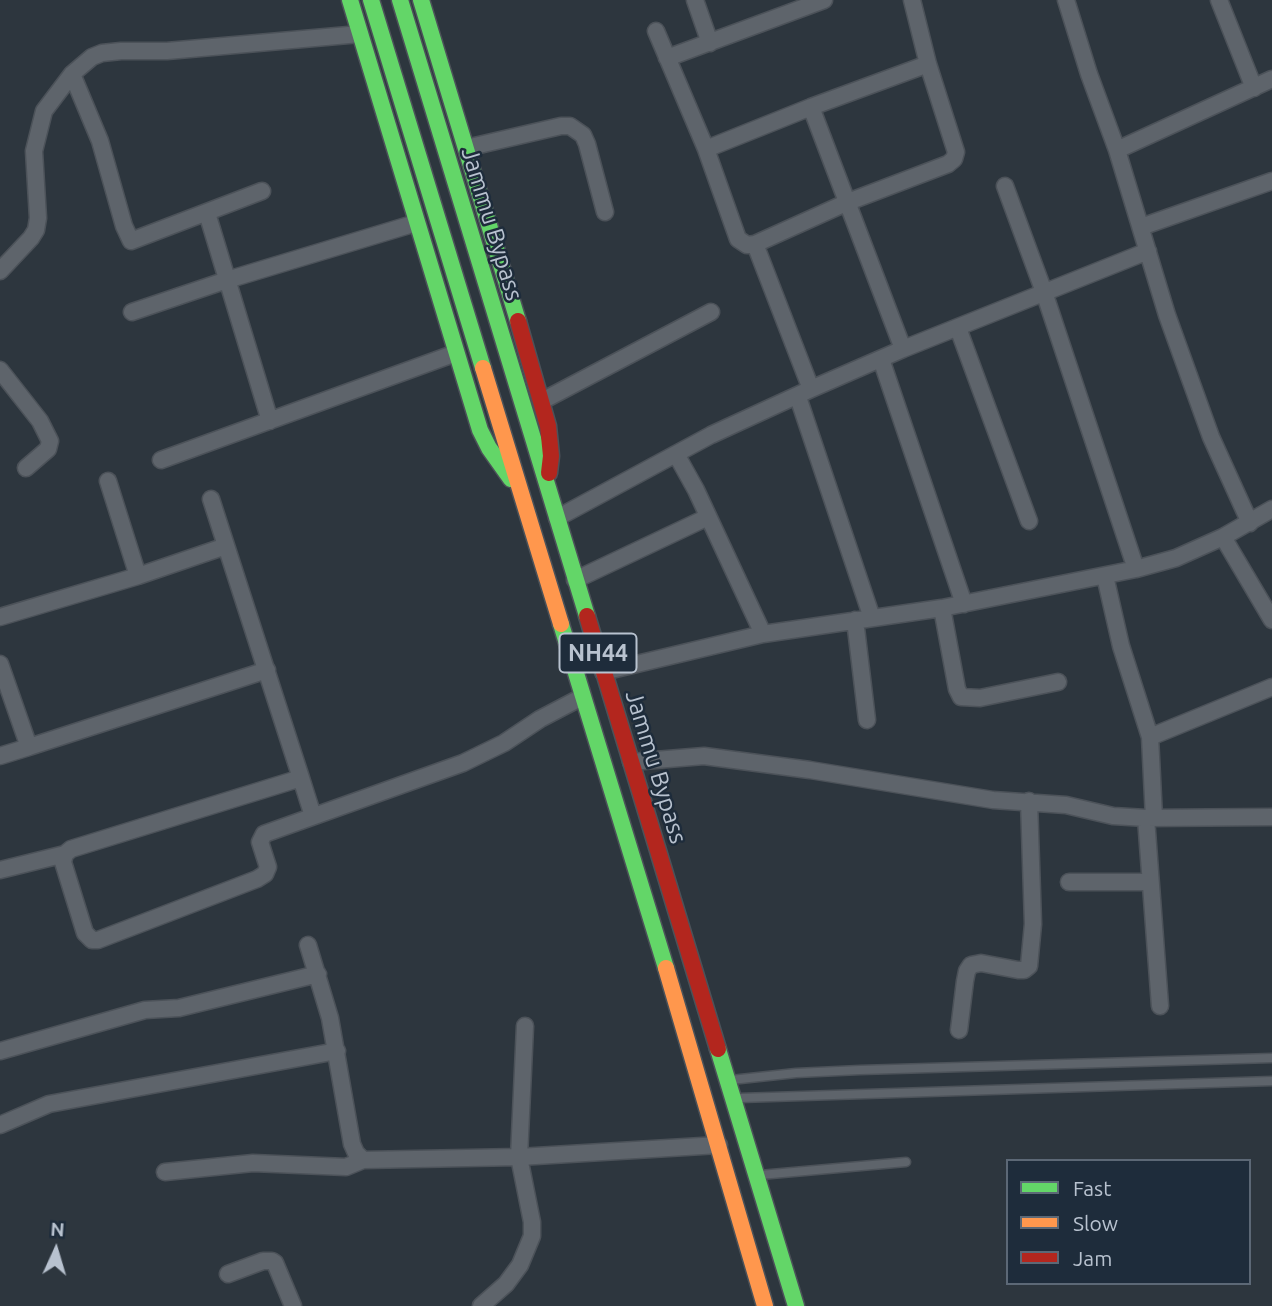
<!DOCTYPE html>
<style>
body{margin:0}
#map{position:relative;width:1272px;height:1306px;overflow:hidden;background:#2d363e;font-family:Ubuntu,sans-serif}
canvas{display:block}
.legend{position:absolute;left:1006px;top:1159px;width:245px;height:126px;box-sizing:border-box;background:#1e2c3b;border:2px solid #5c6876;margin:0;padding:9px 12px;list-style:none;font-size:21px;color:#b8c2cf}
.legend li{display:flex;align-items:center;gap:14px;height:35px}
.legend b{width:35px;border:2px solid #5c6876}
.north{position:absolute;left:21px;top:1215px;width:70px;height:70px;-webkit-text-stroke:5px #1e2c3b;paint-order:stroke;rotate:4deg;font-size:19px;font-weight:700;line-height:28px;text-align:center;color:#b8c2cf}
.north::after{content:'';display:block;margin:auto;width:24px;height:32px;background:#b8c2cf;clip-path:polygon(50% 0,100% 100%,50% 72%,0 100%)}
</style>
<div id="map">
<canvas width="1272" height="1306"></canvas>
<ul class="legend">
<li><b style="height:9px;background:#63d668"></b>Fast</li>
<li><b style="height:9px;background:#ff974d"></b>Slow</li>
<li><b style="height:9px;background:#b3261e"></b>Jam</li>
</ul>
<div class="north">N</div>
</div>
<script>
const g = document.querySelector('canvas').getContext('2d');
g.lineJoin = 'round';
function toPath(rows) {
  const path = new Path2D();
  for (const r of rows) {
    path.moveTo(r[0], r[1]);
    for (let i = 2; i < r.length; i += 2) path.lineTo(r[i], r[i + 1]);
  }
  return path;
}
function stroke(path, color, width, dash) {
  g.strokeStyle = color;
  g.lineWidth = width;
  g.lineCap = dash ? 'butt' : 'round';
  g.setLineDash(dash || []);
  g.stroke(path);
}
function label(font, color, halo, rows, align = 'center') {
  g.font = font + ' Ubuntu,sans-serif';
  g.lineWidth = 5;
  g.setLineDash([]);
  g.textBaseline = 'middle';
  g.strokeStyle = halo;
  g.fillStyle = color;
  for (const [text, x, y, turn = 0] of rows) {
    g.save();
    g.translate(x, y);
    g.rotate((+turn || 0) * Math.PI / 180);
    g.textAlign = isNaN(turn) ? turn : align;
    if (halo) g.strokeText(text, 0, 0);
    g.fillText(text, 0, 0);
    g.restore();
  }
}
const lane = toPath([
 [731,1080,796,1073,860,1070,1272,1058],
 [740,1098,1272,1081],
 [760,1175,906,1162]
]);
const street = toPath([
 [695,0,710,43],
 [1066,0,1089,74,1117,150,1167,315,1211,437,1250,523],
 [1219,0,1254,88],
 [656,31,706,149,738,239,747,245,755,244,848,202,948,164,954,159,956,152,928,64,912,0],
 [667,58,824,0],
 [72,74,100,141,124,226,131,241,262,191],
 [811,107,903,349],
 [466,148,561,126,570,126,583,135,587,144,605,212],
 [706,149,811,107,928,64],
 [1117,150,1272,79],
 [1005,186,1044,292,1136,569],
 [207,213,270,421],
 [1141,227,1272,181],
 [755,244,811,389],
 [0,271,31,238,36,230,38,218,34,151,44,111,72,74,92,57,102,53,121,51,167,51,360,34],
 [132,312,227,280,416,223],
 [958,328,1029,521],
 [881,359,964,604],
 [0,370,40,421,50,441,48,449,26,468],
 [798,397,872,618],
 [542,401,711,312],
 [676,454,696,490,763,634],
 [161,460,456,353],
 [108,481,138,576],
 [211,499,301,778],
 [557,518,711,435,811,389,903,349,1148,251],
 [1223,537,1272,620],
 [1105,576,1121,646,1150,737,1154,818],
 [575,580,708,517],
 [942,608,957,689,961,697,980,698,1058,682],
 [0,617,138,576,226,546],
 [855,620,867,720],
 [0,664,29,747,267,670],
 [603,672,763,634,942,608,1136,569,1176,558,1223,537,1272,509],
 [1150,737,1272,687],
 [0,756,29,747],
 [631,762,704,756,810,770,993,800,1066,805,1113,816,1146,818,1272,817],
 [313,816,301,778,71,849,65,854,63,862,85,933,92,940,98,940,257,879,265,874,268,867,260,842,264,834,463,763,504,743,540,719,582,697],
 [1146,818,1160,1006],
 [0,870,65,854],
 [1069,882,1150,882],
 [308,945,330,1018,352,1144,356,1153,363,1160,519,1157,719,1145],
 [959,1030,965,981,967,971,971,965,981,963,1018,970,1024,970,1029,966,1033,924,1029,801],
 [0,1051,145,1010,179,1008,318,974],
 [0,1125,49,1104,337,1051],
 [165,1172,253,1163,346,1167,363,1160],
 [228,1274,263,1261,272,1261,275,1263,293,1306],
 [481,1306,506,1284,520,1265,532,1236,532,1222,519,1157,525,1026]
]);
const fast = toPath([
 [350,0,480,430,489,448,511,479],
 [371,0,483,368],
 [400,0,587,616],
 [421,0,518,321],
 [561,624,666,968],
 [718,1049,796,1306]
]);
const slow = toPath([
 [483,368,561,624],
 [666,968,765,1306]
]);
const jam = toPath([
 [518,321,548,426,551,456,549,473],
 [587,616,718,1049]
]);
const shields = [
 [598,653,77]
];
const shieldNames = [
 ["NH44",598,653]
];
const streetNames = [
 ["Jammu Bypass",492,224,73],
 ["Jammu Bypass",656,767,73]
];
stroke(lane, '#4c5259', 11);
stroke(street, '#4c5259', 19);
stroke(fast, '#4c5259', 19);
stroke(slow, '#4c5259', 19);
stroke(jam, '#4c5259', 19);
stroke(lane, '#5e646b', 8);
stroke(street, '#5e646b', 16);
stroke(fast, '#63d668', 16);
stroke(slow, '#ff974d', 16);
stroke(jam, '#b3261e', 16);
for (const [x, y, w] of shields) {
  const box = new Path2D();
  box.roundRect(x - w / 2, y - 19.5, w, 39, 5);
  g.fillStyle = '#1e2c3b';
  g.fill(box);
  stroke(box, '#b8c2cf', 2);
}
label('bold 23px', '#b8c2cf', null, shieldNames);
label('24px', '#b8c2cf', '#1e2c3b', streetNames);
</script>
